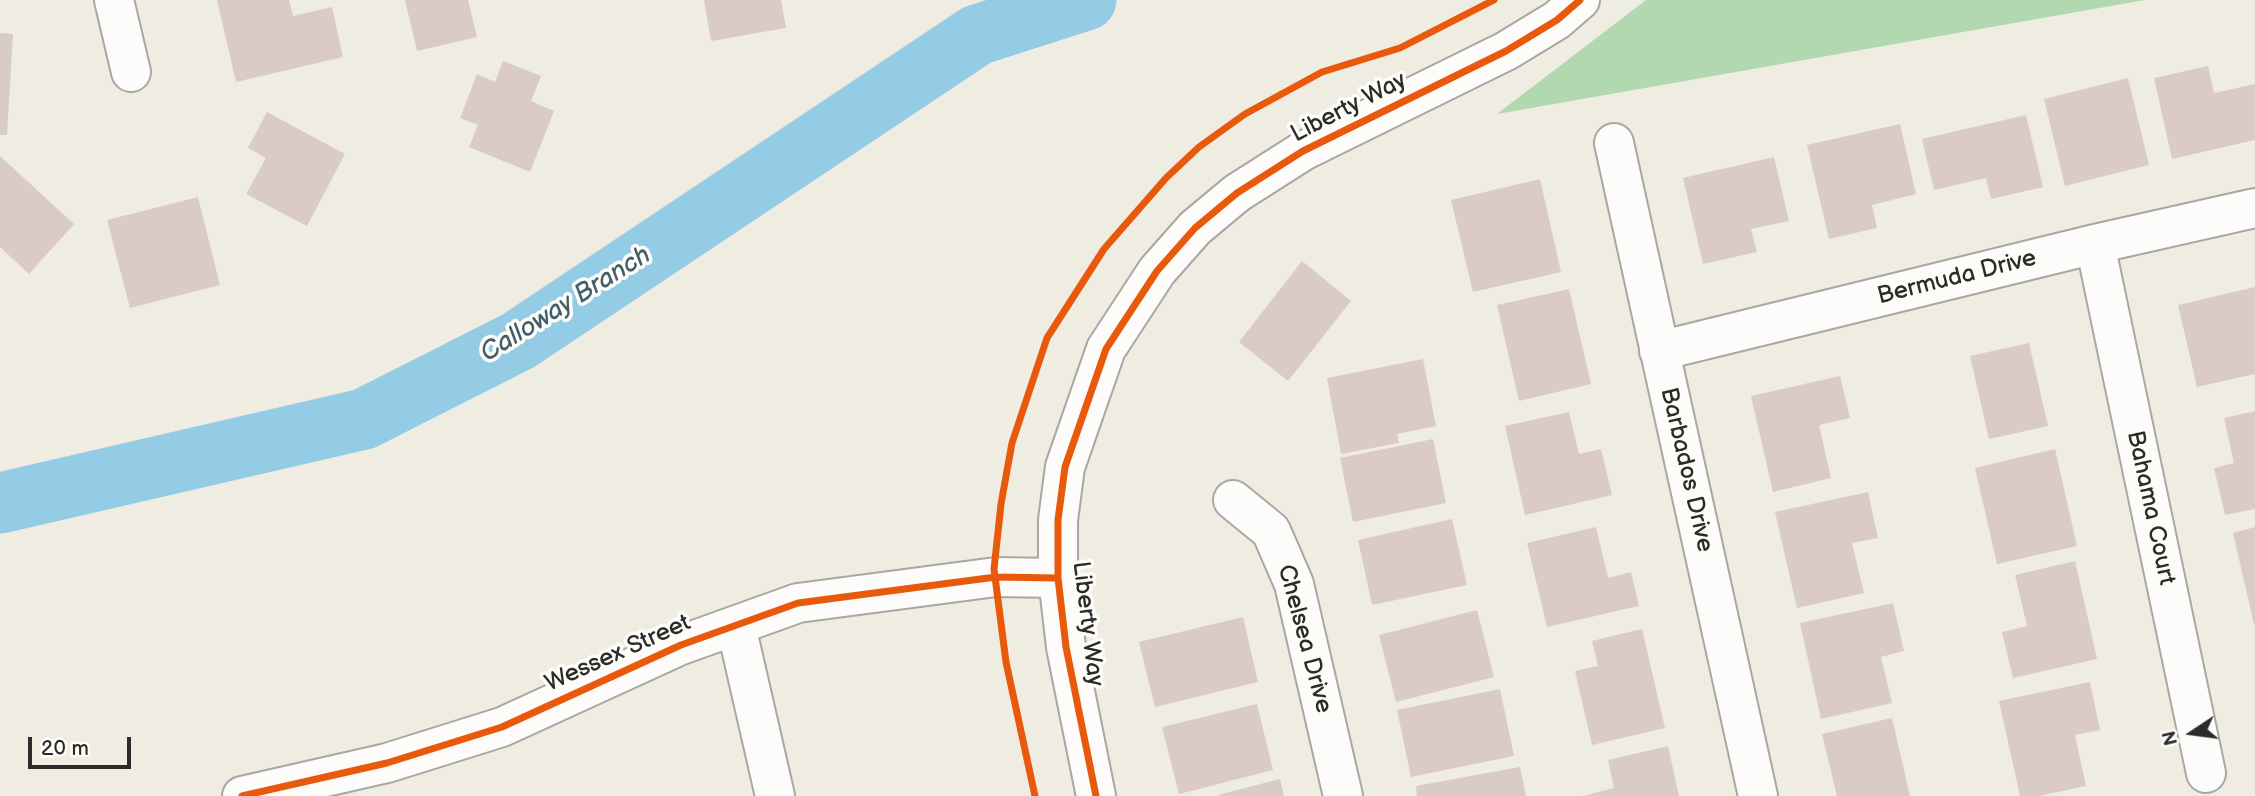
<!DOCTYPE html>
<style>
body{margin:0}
#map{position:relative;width:2255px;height:796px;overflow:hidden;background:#efece2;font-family:"Balsamiq Sans",sans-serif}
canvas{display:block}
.north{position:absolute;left:2157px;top:698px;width:70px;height:70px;-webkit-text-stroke:5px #fdfcf7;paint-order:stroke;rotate:257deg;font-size:19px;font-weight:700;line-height:28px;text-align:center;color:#2b2b2b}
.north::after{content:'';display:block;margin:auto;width:24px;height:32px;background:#2b2b2b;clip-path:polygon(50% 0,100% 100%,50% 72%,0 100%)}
.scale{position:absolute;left:28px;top:737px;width:103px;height:32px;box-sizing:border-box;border:4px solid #2b2b2b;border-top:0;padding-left:9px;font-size:21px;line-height:24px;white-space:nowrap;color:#2b2b2b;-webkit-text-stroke:5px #fdfcf7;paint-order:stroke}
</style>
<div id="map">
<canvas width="2255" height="796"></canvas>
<div class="north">N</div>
<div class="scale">20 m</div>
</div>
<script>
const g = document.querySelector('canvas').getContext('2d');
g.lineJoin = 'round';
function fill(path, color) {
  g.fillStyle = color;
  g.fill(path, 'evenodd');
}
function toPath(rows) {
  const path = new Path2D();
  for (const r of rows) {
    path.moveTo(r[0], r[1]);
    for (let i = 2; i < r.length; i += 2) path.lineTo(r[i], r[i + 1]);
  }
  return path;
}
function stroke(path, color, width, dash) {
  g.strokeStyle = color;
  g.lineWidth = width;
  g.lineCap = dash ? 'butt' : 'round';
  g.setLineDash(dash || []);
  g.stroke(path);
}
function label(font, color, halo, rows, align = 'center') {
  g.font = font + ' "Balsamiq Sans",sans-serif';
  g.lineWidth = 7;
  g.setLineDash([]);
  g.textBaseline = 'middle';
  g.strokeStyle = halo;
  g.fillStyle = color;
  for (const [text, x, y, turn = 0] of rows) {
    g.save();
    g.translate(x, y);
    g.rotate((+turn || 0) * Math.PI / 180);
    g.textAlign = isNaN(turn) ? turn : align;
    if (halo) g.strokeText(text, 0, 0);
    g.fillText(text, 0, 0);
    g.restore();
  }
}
const green = toPath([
 [1646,0,2145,0,1497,114]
]);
const river = toPath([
 [0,503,364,419,518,341,977,35,1086,0]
]);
const building = toPath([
 [217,0,289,0,293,16,332,7,343,57,236,82],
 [405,0,468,0,477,37,417,51],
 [704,0,781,0,786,28,711,41],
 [0,33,13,34,7,135,0,135],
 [503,61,541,76,531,101,554,111,530,172,469,147,478,125,460,118,477,74,495,82],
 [2208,66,2214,93,2255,84,2255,140,2172,159,2154,78],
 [2128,78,2149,165,2065,186,2044,99],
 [267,112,345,154,307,226,246,194,266,158,248,148],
 [2026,115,2043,187,1991,199,1986,178,1934,190,1922,139],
 [1900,124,1916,194,1872,205,1877,228,1829,239,1807,145],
 [0,156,74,224,29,274,0,247],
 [1774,157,1789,221,1751,229,1757,252,1703,264,1683,178],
 [1540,179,1561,272,1473,292,1451,200],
 [198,197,220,285,130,308,107,220],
 [1302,261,1351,301,1288,381,1239,342],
 [2255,287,2255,374,2197,387,2178,305],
 [1569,289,1591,384,1519,401,1497,305],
 [2029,343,2048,426,1989,439,1970,356],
 [1423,359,1436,426,1397,434,1399,443,1341,454,1327,378],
 [1840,376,1850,418,1819,425,1831,478,1773,492,1751,396],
 [2255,411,2255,509,2225,515,2214,468,2234,463,2224,418],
 [1569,412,1579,454,1601,449,1612,495,1525,515,1505,426],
 [1433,439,1446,503,1353,522,1340,458],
 [2055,449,2077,546,1997,564,1975,468],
 [1868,492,1878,538,1852,543,1864,593,1797,608,1775,512],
 [1452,519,1467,585,1372,605,1358,540],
 [1596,527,1608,578,1631,572,1639,606,1547,627,1527,543],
 [2255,527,2255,624,2254,624,2233,533],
 [2075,561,2097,659,2013,678,2002,632,2027,626,2015,575],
 [1893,603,1904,651,1881,657,1892,703,1821,719,1800,623],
 [1477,610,1494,677,1396,702,1379,635],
 [1243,617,1258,682,1155,707,1139,642],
 [1642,629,1665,728,1592,745,1575,671,1598,666,1592,641],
 [2090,682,2100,730,2075,735,2086,786,2039,796,2020,796,1999,701],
 [1500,689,1514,756,1411,777,1397,710],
 [1257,704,1273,770,1179,794,1162,727],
 [1892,718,1910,796,1837,796,1822,734],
 [1668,746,1679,796,1583,796,1614,788,1608,760],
 [1520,767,1526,796,1417,796,1416,786],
 [1280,779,1284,796,1219,796,1218,795]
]);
const minor = toPath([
 [114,0,131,72],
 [1614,143,1758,796],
 [2095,244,2206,773],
 [1659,351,2095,244,2255,208],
 [1233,500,1271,531,1294,584,1343,796],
 [736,626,775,796],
 [242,796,387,763,502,727,681,645,798,603,996,577,1058,578],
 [1096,796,1066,647,1058,578,1058,520,1065,467,1106,349,1157,271,1195,228,1237,193,1303,151,1506,51,1557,20,1580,0]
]);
const cycleway = toPath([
 [242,796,387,763,502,727,681,645,798,603,996,577,1058,578],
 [1035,796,1006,662,994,569,1001,504,1012,443,1047,338,1104,249,1166,178,1199,147,1245,114,1322,72,1400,48,1494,0],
 [1096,796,1066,647,1058,578,1058,520,1065,467,1106,349,1157,271,1195,228,1237,193,1303,151,1506,51,1557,20,1580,0]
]);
const streetNames = [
 ["Liberty Way",1349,108,-27],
 ["Bermuda Drive",1957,278,-14],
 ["Barbados Drive",1686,470,77],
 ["Bahama Court",2150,508,78],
 ["Liberty Way",1087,624,83],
 ["Chelsea Drive",1304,639,75],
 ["Wessex Street",618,654,-24]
];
const waterNames = [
 ["Calloway Branch",566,305,-32]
];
fill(green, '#b1d8ae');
stroke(river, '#94cce6', 61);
fill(building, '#daccc4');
stroke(minor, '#a9a7a1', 42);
stroke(minor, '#fdfcfb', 38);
stroke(cycleway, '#e8590c', 7);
label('24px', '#2b2b2b', '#fdfcf7', streetNames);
label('italic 26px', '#425e6d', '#fdfcf7', waterNames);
</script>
